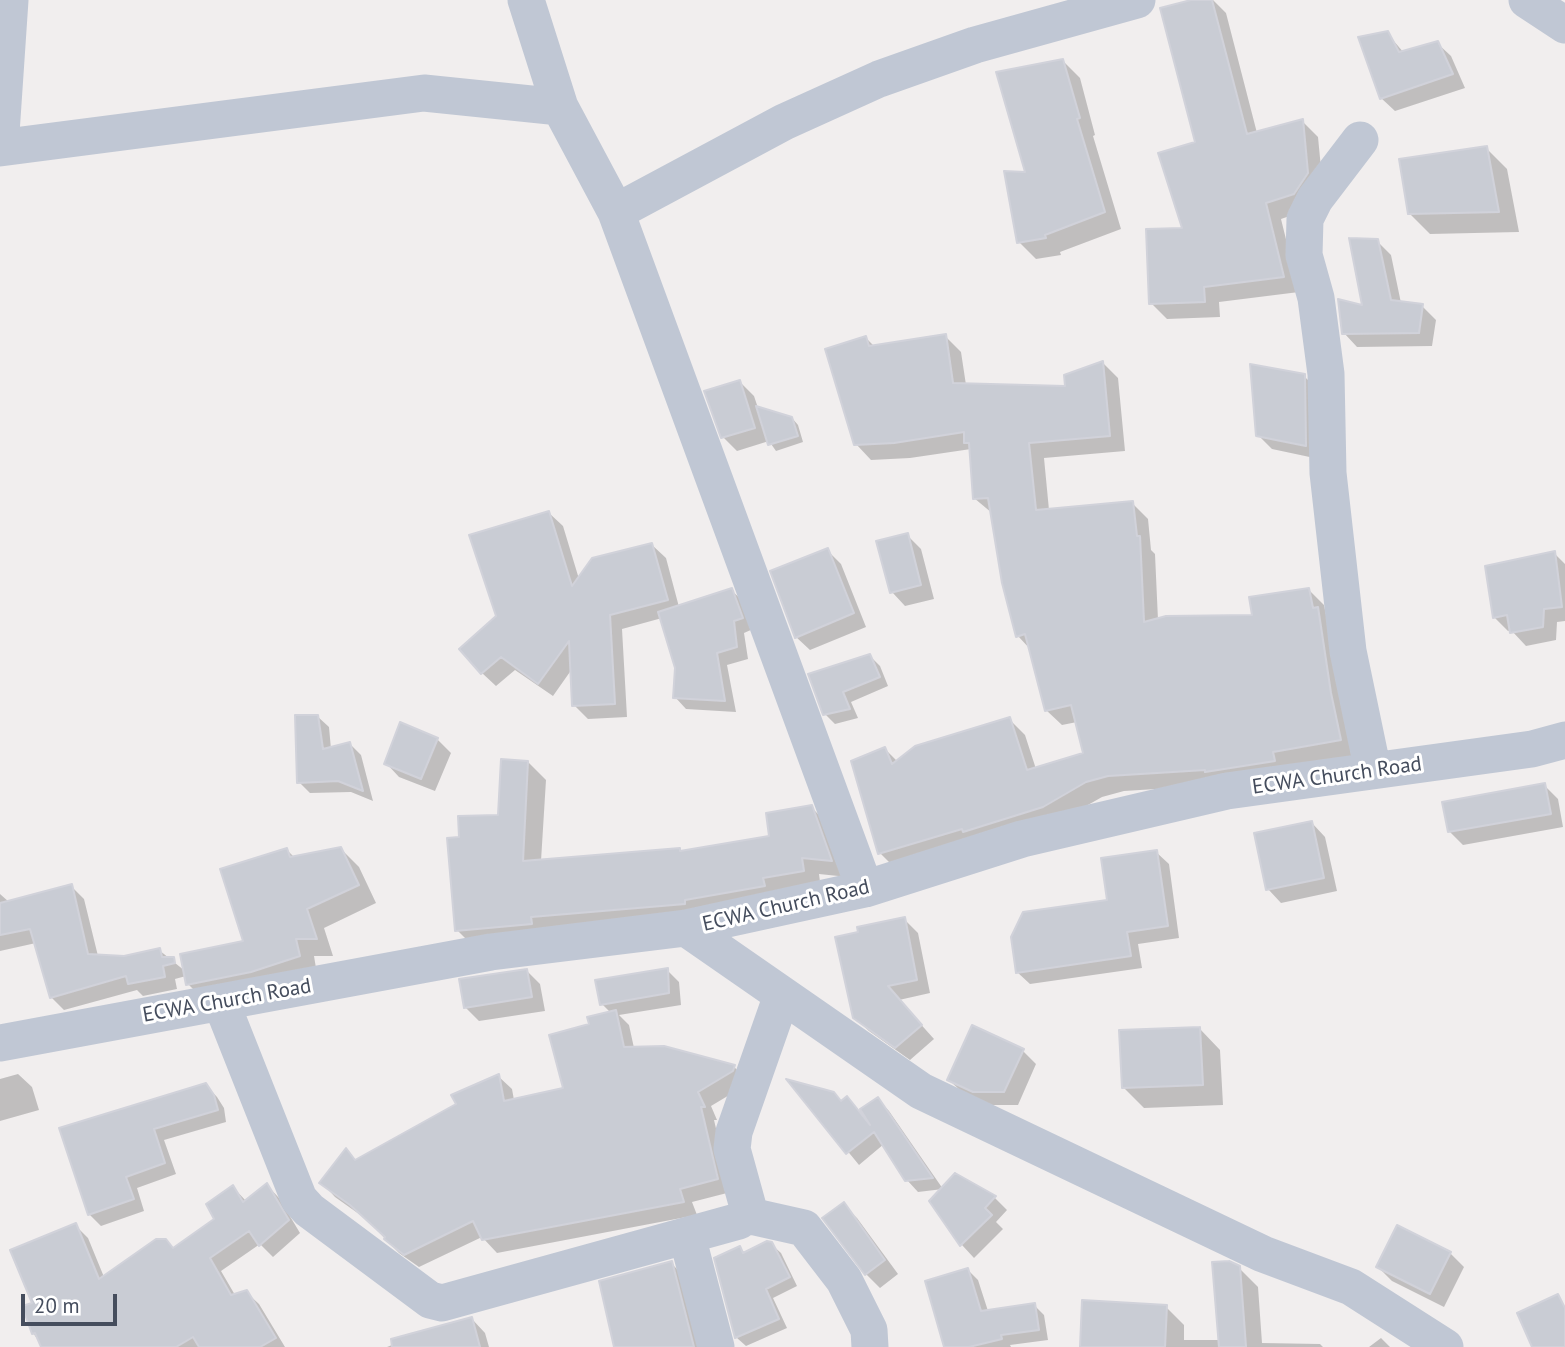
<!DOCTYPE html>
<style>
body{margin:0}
#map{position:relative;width:1565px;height:1347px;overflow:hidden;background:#f1eeee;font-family:"PT Sans",sans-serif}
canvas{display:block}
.scale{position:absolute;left:21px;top:1294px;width:96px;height:32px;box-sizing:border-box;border:4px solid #454d5d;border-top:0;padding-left:9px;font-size:21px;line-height:24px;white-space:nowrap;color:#454d5d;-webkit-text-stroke:5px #fff;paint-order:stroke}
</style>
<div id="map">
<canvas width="1565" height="1347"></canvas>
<div class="scale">20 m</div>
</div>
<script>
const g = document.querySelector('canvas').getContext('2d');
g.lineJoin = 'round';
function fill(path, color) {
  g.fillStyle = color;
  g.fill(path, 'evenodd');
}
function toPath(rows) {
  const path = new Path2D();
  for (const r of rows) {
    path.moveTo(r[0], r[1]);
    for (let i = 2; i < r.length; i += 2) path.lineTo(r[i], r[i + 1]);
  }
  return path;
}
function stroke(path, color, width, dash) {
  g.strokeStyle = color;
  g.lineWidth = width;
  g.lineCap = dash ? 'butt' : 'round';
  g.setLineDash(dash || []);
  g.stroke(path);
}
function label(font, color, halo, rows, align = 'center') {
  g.font = font + ' "PT Sans",sans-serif';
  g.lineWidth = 6;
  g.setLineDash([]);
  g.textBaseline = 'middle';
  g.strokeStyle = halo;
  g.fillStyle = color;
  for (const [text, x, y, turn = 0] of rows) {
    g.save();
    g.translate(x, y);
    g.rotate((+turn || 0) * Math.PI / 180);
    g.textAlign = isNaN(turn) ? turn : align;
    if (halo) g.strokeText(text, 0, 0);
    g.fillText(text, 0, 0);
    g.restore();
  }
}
const shadow = toPath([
 [1198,0,1213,0,1226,13,1257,133,1302,121,1318,137,1323,189,1310,209,1281,219,1299,292,1219,302,1220,317,1167,319,1151,303,1184,230,1197,143],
 [1387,33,1404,53,1437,43,1451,56,1465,88,1395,111,1381,98],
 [1063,61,1080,78,1095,135,1093,136,1121,229,1060,252,1061,255,1036,259,1019,242,1028,174],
 [1486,148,1507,169,1519,232,1430,234,1409,213],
 [1377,241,1391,255,1401,303,1422,306,1436,320,1432,346,1357,347,1344,333,1364,307],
 [945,336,961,352,966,385,1067,387,1103,363,1118,378,1125,451,1044,458,1049,510,1132,503,1148,519,1151,550,1155,554,1158,620,1254,617,1309,590,1324,605,1355,755,1221,785,1124,791,1102,797,1058,822,895,868,880,853,885,749,898,762,1009,719,1025,735,1036,769,1085,754,1077,722,1062,725,1046,710,1030,649,1018,636,992,513,974,498,971,449,910,458,871,460,856,444,866,338,875,347],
 [1304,376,1318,390,1319,459,1272,449,1258,435],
 [740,382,754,396,758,408,792,418,798,425,803,442,776,451,769,441,737,451,723,437],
 [549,513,563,526,579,579,652,545,666,558,679,607,731,590,743,601,753,629,744,633,748,659,727,665,736,712,686,709,675,697,677,668,662,618,622,629,627,717,588,719,574,705,572,669,553,696,515,670,496,686,482,673,462,649,499,617],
 [907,535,921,549,934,599,905,606,892,592],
 [827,550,841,564,866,627,810,650,796,637],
 [1554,553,1565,564,1565,621,1557,622,1556,640,1526,646,1511,630,1508,631,1494,617],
 [870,656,880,666,888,686,851,702,858,718,835,724,825,714],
 [317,716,329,727,331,749,350,744,361,755,373,801,351,792,310,793,299,782],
 [437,739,451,753,435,791,399,777,386,763],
 [528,762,546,780,541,861,679,849,682,853,771,837,811,807,829,825,848,877,819,874,821,889,475,948,457,930,461,839,500,817],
 [1544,785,1558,799,1563,827,1463,845,1449,831],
 [1312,823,1325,837,1337,891,1281,903,1268,889],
 [341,849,359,867,376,903,324,928,333,956,314,956,317,974,206,1002,188,984,186,976,175,979,177,989,143,996,137,990,64,1010,51,997,36,943,0,951,0,894,9,902,71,886,84,899,98,956,124,957,159,950,185,971,245,943,287,850,295,858],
 [1156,852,1169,864,1179,938,1138,944,1142,968,1030,984,1017,972,1109,901],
 [904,919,918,933,930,993,899,1000,934,1039,910,1060,869,1031,854,1017],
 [667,970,679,982,681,1005,619,1015,629,1025,634,1048,734,1067,748,1080,746,1085,711,1106,717,1120,714,1120,731,1192,692,1202,697,1215,497,1253,482,1237,419,1267,399,1253,366,1219,335,1197,322,1183,346,1151,356,1161,458,1105,498,1076,512,1089,514,1100,565,1089,591,1025,611,1013,602,1004],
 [527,971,540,984,545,1011,479,1021,465,1007],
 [1200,1029,1220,1050,1223,1105,1144,1108,1123,1087],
 [1023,1051,1036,1064,1018,1105,988,1105,963,1093,949,1080],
 [18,1074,32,1087,39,1110,0,1121,0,1079],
 [791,1082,842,1102,847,1098,865,1118,878,1099,889,1111,943,1189,918,1192,907,1180,884,1144,859,1165],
 [206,1085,217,1097,224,1108,226,1122,164,1140,176,1174,137,1188,144,1211,101,1226,89,1214,61,1129],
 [956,1175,995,1198,1007,1210,996,1222,1003,1229,974,1258,962,1245,932,1201],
 [267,1185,279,1198,300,1233,273,1257,260,1244,221,1271,235,1295,246,1292,259,1304,285,1347,43,1347,33,1333,35,1304,75,1225,88,1238,104,1277,174,1249,217,1219,233,1187,246,1201],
 [843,1205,857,1218,898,1274,880,1288,866,1274],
 [771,1244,781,1253,797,1286,773,1298,787,1328,746,1346,737,1338,716,1259,739,1248,745,1254],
 [1450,1253,1464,1267,1444,1307,1392,1281,1378,1267],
 [671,1263,685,1277,703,1347,616,1347],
 [1239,1268,1258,1287,1262,1343,1320,1344,1323,1347,1082,1347,1166,1307,1184,1325,1184,1340,1220,1340],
 [968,1270,978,1280,988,1311,1034,1305,1044,1315,1048,1340,1010,1345,1011,1347,946,1347],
 [472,1319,485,1333,489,1347,387,1347,427,1331],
 [1381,1338,1390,1347,1369,1347]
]);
const building = toPath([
 [1191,0,1212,0,1247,134,1303,119,1308,173,1294,194,1266,203,1284,277,1204,287,1205,302,1149,304,1146,229,1182,228,1158,153,1195,142,1160,8,1191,0],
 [1388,31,1399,52,1438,41,1453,74,1380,99,1358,37,1388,31],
 [1063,59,1080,118,1077,119,1105,212,1045,235,1046,238,1017,243,1004,171,1025,172,996,72,1063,59],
 [1487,146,1499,212,1408,214,1399,159,1487,146],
 [1349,238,1378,239,1391,300,1423,304,1419,333,1342,334,1338,299,1362,305,1349,238],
 [946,334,953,383,1065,386,1064,375,1103,361,1110,436,1029,443,1036,510,1133,501,1137,536,1140,536,1144,622,1166,616,1252,615,1249,597,1309,588,1313,608,1318,607,1331,693,1341,740,1273,752,1275,761,1205,772,1205,770,1108,776,1086,782,1043,807,963,832,962,829,878,854,851,761,885,747,892,764,915,746,1010,717,1027,770,1083,753,1071,705,1045,711,1025,634,1016,637,1002,583,988,498,973,499,969,443,964,443,964,432,894,443,854,445,825,349,866,336,869,346,946,334],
 [1250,364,1305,374,1306,446,1256,436,1250,364],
 [740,380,755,428,721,438,704,391,740,380],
 [756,406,792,417,798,436,768,445,756,406],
 [549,511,572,586,592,558,652,543,668,600,610,615,615,704,572,706,569,641,538,684,501,657,481,674,459,649,496,616,469,535,549,511],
 [908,533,921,585,890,593,876,541,908,533],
 [828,548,854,613,795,638,770,571,828,548],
 [1555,551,1562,607,1544,609,1543,627,1510,633,1507,615,1493,618,1485,566,1555,551],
 [732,588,743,618,734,621,737,647,717,653,725,701,673,698,675,668,658,612,732,588],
 [870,654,880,677,843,692,850,709,823,715,808,674,870,654],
 [295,715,318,715,323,749,350,742,363,791,338,781,297,783,295,715],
 [400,722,438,738,421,779,384,764,400,722],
 [501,759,528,761,523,861,680,848,680,851,769,836,766,813,812,805,832,861,802,858,804,871,763,878,765,886,685,900,685,904,531,917,532,924,455,931,447,838,459,837,458,816,498,815,501,759],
 [1545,783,1551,814,1448,832,1442,802,1545,783],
 [1312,821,1324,878,1266,890,1254,833,1312,821],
 [341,847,359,885,307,909,317,939,296,939,300,956,251,972,186,985,180,954,243,941,220,869,287,848,290,857,341,847],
 [1157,850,1168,926,1127,932,1131,956,1016,973,1011,937,1023,912,1107,900,1101,858,1157,850],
 [72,884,88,954,124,956,160,948,162,957,174,957,175,963,163,966,165,977,128,984,126,976,50,998,30,929,0,935,0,903,72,884],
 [905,917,917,980,888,986,922,1025,895,1048,853,1018,835,937,858,932,857,927,905,917],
 [668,968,669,993,600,1005,595,980,668,968],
 [527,969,532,997,464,1008,459,979,527,969],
 [616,1010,624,1047,664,1046,735,1065,733,1071,698,1092,705,1107,701,1107,718,1179,680,1189,684,1202,482,1240,473,1221,404,1255,384,1239,385,1237,350,1205,319,1183,346,1148,355,1160,456,1104,451,1095,499,1074,504,1101,563,1088,549,1035,589,1024,587,1017,616,1010],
 [972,1025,1024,1049,1004,1092,973,1092,947,1080,972,1025],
 [1200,1027,1203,1085,1122,1088,1119,1030,1200,1027],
 [786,1079,834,1092,841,1101,847,1096,870,1125,860,1109,878,1097,933,1178,905,1181,874,1132,846,1154,786,1079],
 [206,1083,214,1095,218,1110,154,1129,165,1163,126,1177,134,1199,88,1215,59,1128,206,1083],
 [955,1173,996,1196,985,1208,992,1215,960,1246,929,1201,955,1173],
 [267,1183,289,1220,259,1246,249,1231,210,1258,231,1295,247,1290,276,1338,260,1347,199,1347,193,1337,176,1347,41,1347,35,1333,32,1334,22,1306,32,1303,10,1250,76,1223,99,1279,156,1239,166,1239,173,1248,214,1219,206,1204,233,1185,243,1202,267,1183],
 [844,1202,885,1260,865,1275,822,1218,844,1202],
 [1397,1225,1451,1252,1430,1294,1376,1267,1397,1225],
 [767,1241,772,1242,790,1277,766,1289,779,1319,735,1338,714,1258,740,1246,743,1253,767,1241],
 [672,1261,694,1347,614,1347,599,1281,672,1261],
 [1229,1261,1240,1266,1246,1347,1219,1347,1212,1262,1229,1261],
 [968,1268,981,1311,1035,1303,1039,1330,1001,1335,1002,1339,969,1347,944,1347,925,1281,968,1268],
 [1558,1294,1565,1308,1565,1347,1532,1347,1517,1313,1558,1294],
 [1082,1300,1167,1305,1165,1347,1080,1347,1082,1300],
 [472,1317,480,1347,392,1347,391,1339,472,1317]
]);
const minor = toPath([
 [10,0,0,148,424,93,560,107],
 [526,0,560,107,616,212,865,889],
 [1527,0,1565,25],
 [1360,140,1315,199,1305,219,1304,255,1316,298,1326,374,1328,473,1348,651,1373,771],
 [616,212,784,122,879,79,975,45,1137,0],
 [686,928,921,1091,1263,1254,1351,1287,1445,1347],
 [221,1002,299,1199,309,1210,430,1300,442,1303,739,1221,746,1215,748,1207,732,1149,734,1132,782,995],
 [0,1043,491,952,686,928,865,889,1022,839,1227,791,1532,749,1565,740],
 [746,1215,804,1228,844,1280,869,1330,870,1347],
 [687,1236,716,1347]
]);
const streetNames = [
 ["ECWA Church Road",1337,776,-8],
 ["ECWA Church Road",786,906,-13],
 ["ECWA Church Road",227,1001,-10]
];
fill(shadow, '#0003');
fill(building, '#c9ccd4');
stroke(building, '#d1d2da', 2);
stroke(minor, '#c0c7d4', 37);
label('21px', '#454d5d', '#fff', streetNames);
</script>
